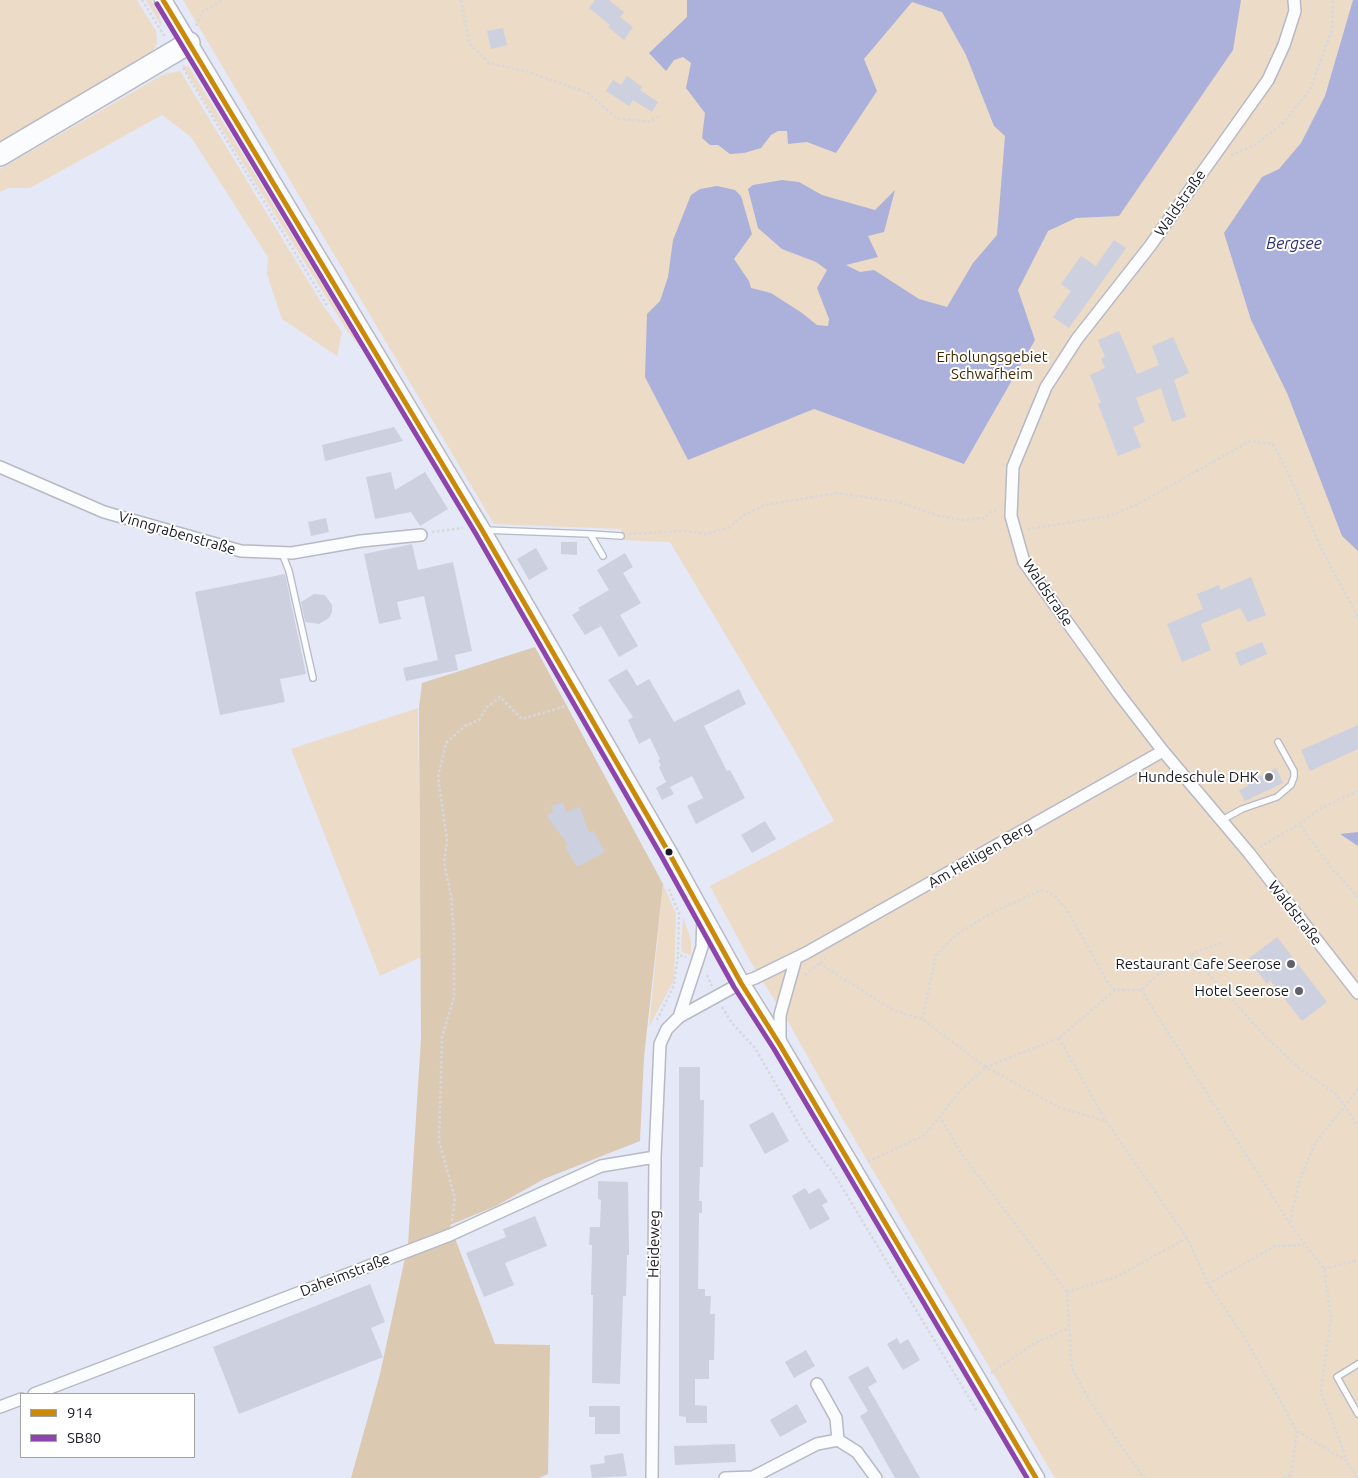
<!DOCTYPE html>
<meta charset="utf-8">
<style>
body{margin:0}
#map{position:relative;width:1358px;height:1478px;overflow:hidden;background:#e5e8f6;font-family:Ubuntu,sans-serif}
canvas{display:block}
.legend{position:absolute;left:20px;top:1393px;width:175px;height:65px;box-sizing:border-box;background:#fff;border:1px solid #a3a3a7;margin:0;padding:6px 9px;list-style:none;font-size:15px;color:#181922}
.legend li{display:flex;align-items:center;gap:10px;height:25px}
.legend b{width:25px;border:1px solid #a3a3a7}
</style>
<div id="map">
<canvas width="1358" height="1478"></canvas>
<ul class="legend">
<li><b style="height:6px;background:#ca8a07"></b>914</li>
<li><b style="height:6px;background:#8e44ad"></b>SB80</li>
</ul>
</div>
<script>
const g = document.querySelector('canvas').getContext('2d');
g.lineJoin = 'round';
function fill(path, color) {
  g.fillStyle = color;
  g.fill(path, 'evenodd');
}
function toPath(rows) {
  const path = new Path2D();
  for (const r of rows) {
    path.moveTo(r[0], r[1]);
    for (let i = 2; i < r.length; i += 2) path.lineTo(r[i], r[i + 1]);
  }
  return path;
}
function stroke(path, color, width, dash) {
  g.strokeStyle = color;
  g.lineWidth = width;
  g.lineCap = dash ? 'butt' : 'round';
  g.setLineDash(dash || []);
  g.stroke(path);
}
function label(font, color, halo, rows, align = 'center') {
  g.font = font + ' Ubuntu,sans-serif';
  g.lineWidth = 4;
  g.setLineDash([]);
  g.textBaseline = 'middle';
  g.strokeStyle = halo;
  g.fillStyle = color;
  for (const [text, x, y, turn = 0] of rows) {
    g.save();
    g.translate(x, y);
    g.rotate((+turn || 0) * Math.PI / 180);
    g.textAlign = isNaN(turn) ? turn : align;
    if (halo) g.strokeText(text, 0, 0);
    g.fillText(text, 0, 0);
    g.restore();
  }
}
const green = toPath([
 [0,0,137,0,156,31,157,44,152,52,0,143],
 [146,0,151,0,159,13,162,27],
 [183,0,1358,0,1358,1478,1055,1478,842,1118,789,1023,749,959,710,886,834,821,795,751,670,542,622,540,621,529,494,524],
 [182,65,189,67,366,355,346,329],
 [180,71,322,304,342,332,337,356,282,319,267,274,268,257,191,137,162,115,30,188,8,188,0,192,0,169,164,74],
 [418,708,421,957,380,976,291,749],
 [663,884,676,914,674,980,649,1027],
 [683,917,691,940,691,955,682,952,681,948]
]);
const forest = toPath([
 [535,647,663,884,644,1057,640,1141,544,1179,496,1206,450,1225,495,1344,550,1345,548,1474,539,1478,351,1478,380,1374,408,1244,421,1039,419,708,422,683]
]);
const water = toPath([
 [687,0,1241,0,1233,50,1119,216,1076,218,1048,231,1018,290,1035,340,964,464,814,409,688,460,645,377,647,314,660,301,668,277,673,240,691,195,700,189,717,186,735,190,741,196,752,234,734,259,749,281,751,288,771,293,802,313,817,325,828,326,829,319,817,288,827,270,816,262,782,249,758,228,748,189,753,185,782,180,799,182,822,195,875,210,895,190,884,232,868,236,878,257,846,265,860,272,874,270,919,299,947,307,973,263,997,235,1005,136,994,126,966,55,942,12,912,2,864,59,877,91,836,153,807,142,788,144,787,131,778,131,771,135,761,148,744,153,730,154,718,145,710,145,702,138,705,113,686,88,691,63,683,57,674,60,666,71,649,53,687,17],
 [1353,0,1358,0,1358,551,1342,536,1287,393,1251,320,1224,233,1262,177,1279,169,1301,143,1325,96],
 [1358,832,1358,846,1340,834]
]);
const building = toPath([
 [595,0,609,0,624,12,620,17,633,27,624,40,608,27,610,25,589,8],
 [503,28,507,45,491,49,487,31],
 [627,76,642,87,640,90,658,102,652,112,633,100,629,106,606,91,613,80,621,85],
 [1114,240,1126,248,1069,328,1053,317,1071,291,1061,284,1081,256,1096,266],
 [1119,331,1137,374,1159,365,1152,346,1173,337,1189,373,1174,380,1186,417,1172,422,1161,388,1136,398,1145,422,1133,427,1141,447,1118,456,1098,404,1101,403,1090,375,1105,368,1101,359,1105,357,1098,340],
 [394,427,403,441,325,461,322,445],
 [391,472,395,490,425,472,448,509,420,526,411,512,375,519,366,477],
 [326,518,329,532,311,536,308,522],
 [561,542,577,542,577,555,561,554],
 [412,544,418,570,453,562,472,651,455,655,458,670,406,681,403,668,438,660,424,596,397,602,401,619,379,624,364,554],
 [536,548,548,569,529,580,517,559],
 [625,553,633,567,623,573,641,603,620,615,638,646,619,657,601,626,585,635,572,615,580,610,578,608,609,590,597,570],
 [285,574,306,674,280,679,285,702,220,715,195,592],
 [1251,577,1266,615,1248,622,1240,608,1201,624,1211,650,1182,662,1167,624,1203,609,1197,594,1219,585,1220,590],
 [314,594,325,595,332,605,332,612,329,618,319,624,305,622,301,602],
 [1262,642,1267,654,1240,666,1235,653],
 [627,669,637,686,649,679,674,722,739,689,746,704,704,726,727,771,730,770,745,798,696,824,687,806,703,798,692,776,670,787,674,794,662,800,656,788,666,782,659,767,661,765,658,760,660,759,650,738,639,744,628,720,633,717,608,680],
 [1358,725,1358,749,1310,771,1301,750],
 [1276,768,1283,783,1245,801,1239,790,1248,786,1247,783],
 [563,802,566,812,580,807,589,833,593,830,605,852,577,867,565,847,568,845,546,815,554,812,551,806],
 [765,821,776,839,752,853,741,835],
 [1277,937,1327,1002,1302,1021,1270,980,1267,984,1248,959],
 [679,1067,700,1067,700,1100,704,1100,703,1167,700,1167,699,1201,702,1201,702,1213,699,1213,698,1289,705,1289,705,1296,711,1296,710,1314,715,1314,714,1360,709,1360,709,1379,695,1379,695,1405,707,1406,707,1423,686,1423,686,1417,679,1416],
 [773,1112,789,1141,765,1154,749,1125],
 [598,1181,628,1182,629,1255,627,1255,626,1296,623,1296,620,1384,592,1383,593,1295,591,1295,592,1245,589,1245,590,1227,600,1227,601,1200,598,1199],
 [805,1188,809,1194,819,1188,828,1202,822,1205,830,1219,810,1230,792,1196],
 [535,1216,547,1246,505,1263,514,1285,484,1297,466,1253,506,1237,503,1229],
 [370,1284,385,1322,371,1328,383,1357,239,1414,213,1347],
 [897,1338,900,1344,908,1339,920,1360,903,1370,887,1344],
 [806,1350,815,1366,794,1378,785,1362],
 [868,1366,877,1382,868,1387,920,1478,895,1478,860,1416,868,1411,848,1377],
 [797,1404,807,1422,780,1437,770,1420],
 [589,1406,620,1406,620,1434,595,1434,595,1417,589,1417],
 [735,1444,736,1462,675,1465,674,1446],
 [623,1453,627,1476,592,1478,590,1465,605,1463,604,1456]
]);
const path = toPath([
 [142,0,165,37],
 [461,0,469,43,489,63,529,72,588,93,616,118,648,122,661,116],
 [196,26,202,12,223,0],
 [183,68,328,307],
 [1231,155,1255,145,1283,123,1310,90,1332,29,1333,0],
 [1028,529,1109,516,1138,504,1250,441,1273,444,1288,473,1322,550,1358,617],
 [432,532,463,528],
 [629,534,685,531,706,534,728,528,744,515,765,505,837,493,898,502,939,516,964,520,984,518,992,511,998,510],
 [1358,791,1323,807,1299,824,1330,866,1358,897],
 [1260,847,1299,824],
 [669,889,679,914,678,955,686,957],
 [1191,955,1265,1036,1300,1069,1336,1094,1345,1106,1315,1143,1299,1182,1290,1223],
 [819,963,893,1010,922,1019,986,1067,960,1091,925,1135,867,1162],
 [707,975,712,986],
 [805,975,826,958],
 [1115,990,1059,1038,986,1067,1058,1107,1106,1121,1187,1238,1208,1284,1245,1338,1297,1431,1347,1461,1358,1478],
 [1141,990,1290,1224,1324,1269,1331,1318,1321,1392,1347,1460],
 [722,1007,732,1023,755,1048,808,1140,834,1174,977,1411],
 [922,1019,936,955,956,935,991,913,1042,890,1054,895,1067,910,1108,983,1115,990,1141,990,1161,972,1198,951,1223,942],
 [657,1020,674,985,678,955],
 [1059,1038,1106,1121],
 [1358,1089,1345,1106,1358,1127],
 [939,1116,961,1153,1067,1292,1072,1368,1093,1406,1144,1478],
 [452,1221,455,1198,439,1141,442,1037,454,997,454,935,451,895,444,863,447,840,438,777,446,743,465,726,479,720,487,707,500,697,522,719,566,706],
 [1324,1269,1358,1260],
 [1208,1284,1275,1246,1304,1245],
 [1067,1292,1116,1277,1187,1238],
 [991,1373,1035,1343,1069,1328],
 [1284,1478,1291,1475,1297,1431]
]);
const lane = toPath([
 [484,530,590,534,603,556],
 [590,534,621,536],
 [282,553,289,571,313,678],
 [1222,820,1242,809,1277,797,1291,785,1294,777,1294,771,1278,742],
 [1358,1364,1337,1377,1358,1414]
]);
const street = toPath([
 [1294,0,1295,11,1284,45,1268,80,1150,246,1077,339,1046,387,1013,467,1011,516,1024,562,1119,694,1163,751,1249,853,1358,993],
 [0,467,104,512,241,551,292,553,361,541,421,535],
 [679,1017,702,947,703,917],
 [780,1043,780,1015,796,958],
 [817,1384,836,1418,838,1440],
 [34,1394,450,1235,601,1166,655,1157],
 [0,1407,21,1399],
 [652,1478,655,1157,660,1044,667,1029,679,1017,741,983,755,978,806,953,1163,751],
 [725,1478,753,1477,817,1444,838,1440,857,1452,876,1478]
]);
const secondary = toPath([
 [163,0,482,530,669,853,741,983,780,1045,1036,1478]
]);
const highway = toPath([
 [0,155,189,43]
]);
const bus1 = toPath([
 [163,0,482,530,669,853,741,983,780,1045,1036,1478]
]);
const bus2 = toPath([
 [157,4,476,534,662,857,734,987,774,1049,1027,1478]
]);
const markers = [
 [1269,777,5,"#60616c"],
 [669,852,4.5,"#181922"],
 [1291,964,5,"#60616c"],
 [1299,991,5,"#60616c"]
];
const streetNames = [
 ["Waldstraße",1180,203,-55],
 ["Vinngrabenstraße",177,533,16],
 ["Waldstraße",1048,593,56],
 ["Am Heiligen Berg",980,855,-30],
 ["Waldstraße",1295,913,52],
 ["Heideweg",654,1244,-89],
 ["Daheimstraße",345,1275,-21]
];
const parkNames = [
 ["Erholungsgebiet",992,357],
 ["Schwafheim",992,374]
];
const poiNames = [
 ["Hundeschule DHK",1259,777],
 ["Restaurant Cafe Seerose",1281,964],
 ["Hotel Seerose",1289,991]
];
const waterNames = [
 ["Bergsee",1294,244]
];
fill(green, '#ecdbc7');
fill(forest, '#dcc9b2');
fill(water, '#acb1dc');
fill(building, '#cdd0df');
stroke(lane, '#b7b9c4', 8);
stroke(street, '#b7b9c4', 14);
stroke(secondary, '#b7b9c4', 19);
stroke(highway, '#b7b9c4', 24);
stroke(path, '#d7d8dc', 2.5, [2.5, 2.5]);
stroke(lane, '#fbfcfe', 5.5);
stroke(street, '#fbfcfe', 11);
stroke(secondary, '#fbfcfe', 16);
stroke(highway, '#fbfcfe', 21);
stroke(bus1, '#ca8a07', 5);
stroke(bus2, '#8e44ad', 5);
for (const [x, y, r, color] of markers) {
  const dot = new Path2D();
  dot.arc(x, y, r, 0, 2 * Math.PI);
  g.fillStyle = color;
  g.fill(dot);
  stroke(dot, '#fff', 2);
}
label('15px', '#181922', '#fff', streetNames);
label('15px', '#412a00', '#fff', parkNames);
label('15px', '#181922', '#fff', poiNames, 'right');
label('italic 16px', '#2e2f71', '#fff', waterNames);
</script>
